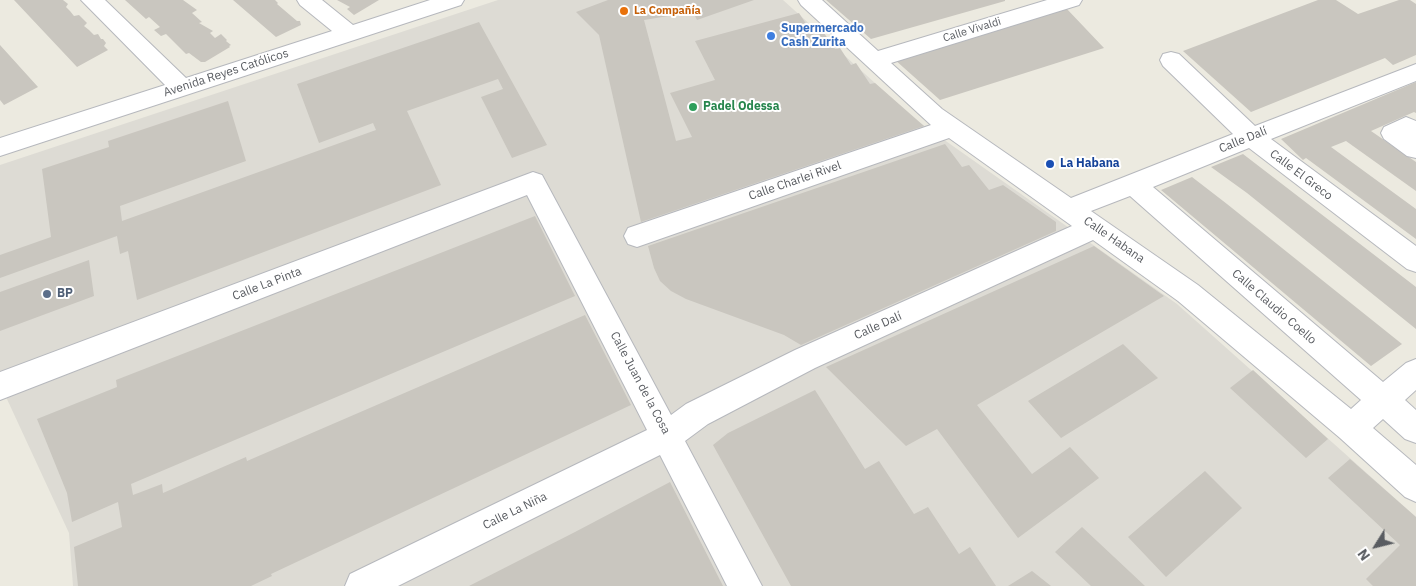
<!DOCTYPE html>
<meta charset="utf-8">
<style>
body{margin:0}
#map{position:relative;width:1416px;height:586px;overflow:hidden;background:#eceae0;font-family:"IBM Plex Sans",sans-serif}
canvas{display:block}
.north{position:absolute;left:1351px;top:521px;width:50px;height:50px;-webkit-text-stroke:4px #fff;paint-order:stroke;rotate:234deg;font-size:14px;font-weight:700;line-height:20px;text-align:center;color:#595c61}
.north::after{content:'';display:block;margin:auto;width:18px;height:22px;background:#595c61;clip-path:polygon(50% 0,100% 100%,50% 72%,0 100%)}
</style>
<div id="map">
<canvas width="1416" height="586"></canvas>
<div class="north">N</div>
</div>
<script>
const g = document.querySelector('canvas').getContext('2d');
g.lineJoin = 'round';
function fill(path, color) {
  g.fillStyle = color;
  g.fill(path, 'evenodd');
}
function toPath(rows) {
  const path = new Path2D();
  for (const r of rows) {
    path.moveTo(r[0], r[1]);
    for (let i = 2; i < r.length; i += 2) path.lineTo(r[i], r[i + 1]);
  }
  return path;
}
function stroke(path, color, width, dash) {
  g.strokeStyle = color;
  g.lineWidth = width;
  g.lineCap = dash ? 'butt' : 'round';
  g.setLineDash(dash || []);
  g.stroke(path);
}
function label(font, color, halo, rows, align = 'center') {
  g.font = font + ' "IBM Plex Sans",sans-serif';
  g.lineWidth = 4;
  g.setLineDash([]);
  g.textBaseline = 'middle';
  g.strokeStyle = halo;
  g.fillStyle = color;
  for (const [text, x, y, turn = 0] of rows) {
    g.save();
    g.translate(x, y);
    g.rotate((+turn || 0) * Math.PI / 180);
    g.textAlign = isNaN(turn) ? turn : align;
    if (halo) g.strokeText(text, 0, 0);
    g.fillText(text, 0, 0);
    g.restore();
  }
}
const industrial = toPath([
 [498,0,783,0,916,120,1177,304,1416,517,1416,586,73,586,69,533,0,384,0,165]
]);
const building = toPath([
 [14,0,63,0,68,4,66,7,70,11,74,16,79,15,87,23,84,26,89,30,94,35,98,34,101,39,103,39,106,43,104,46,108,50,77,67],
 [125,0,183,0,197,10,192,13,202,22,199,23,213,31,210,33,215,38,221,34,227,40,226,41,231,45,229,46,230,47,205,62,201,62,189,53,186,54,166,34,161,36,154,30,160,27,149,17,146,19],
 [233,0,275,0,278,3,277,4,297,21,300,21,301,25,276,37],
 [337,0,379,0,354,15,347,9,350,7],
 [608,0,754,0,697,20,693,12,644,20,676,141,692,137,670,93,715,80,695,41,799,13,814,36,824,33,835,49,840,48,851,65,856,63,870,84,875,83,924,126,641,222,599,35,576,12],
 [826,0,1005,0,1005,1,871,39],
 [1318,0,1336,0,1358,14,1399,0,1410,0,1416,4,1416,55,1393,65,1385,58,1251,112,1183,51],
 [1066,8,1104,48,940,100,894,59],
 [479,22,547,145,512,158,481,97,503,89,498,79,407,111,441,185,137,300,128,251,120,254,117,236,0,278,0,255,51,237,42,169,109,147,108,141,228,101,246,161,120,206,122,221,376,130,373,123,319,143,297,84],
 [0,45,38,87,4,105,0,100],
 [1416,82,1416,113,1414,112,1371,131,1416,162,1416,191,1346,141,1331,147,1416,209,1416,239,1306,158,1303,160,1281,139],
 [945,144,962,167,969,165,989,190,1003,185,1056,222,1056,231,801,345,784,335,686,299,671,291,660,281,654,268,648,246],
 [1243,154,1416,287,1416,329,1247,193,1211,167],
 [1192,177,1227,204,1402,344,1371,366,1161,190],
 [535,216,575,296,131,484,133,495,162,484,163,493,246,457,247,461,585,315,631,405,271,574,272,576,251,586,78,586,74,547,122,527,118,502,72,522,67,493,37,419,117,387,116,380],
 [1094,246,1164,296,977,405,1032,474,1070,447,1099,478,1018,538,937,429,906,446,826,367],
 [89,260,94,296,0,331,0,292],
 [1123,344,1158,378,1061,438,1028,401],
 [1253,370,1328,439,1306,458,1230,388],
 [815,390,865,469,879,461,914,514,928,507,959,554,970,547,996,586,791,586,713,445,728,433],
 [1350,459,1416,517,1416,586,1373,586,1366,579,1400,545,1328,478],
 [1205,471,1242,508,1166,577,1128,537],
 [670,482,723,586,469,586,575,532],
 [1082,527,1145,586,1091,586,1055,552],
 [1032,571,1051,586,1008,586]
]);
const minor = toPath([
 [81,0,105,0,186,78,332,31,300,5,297,0,322,0,353,25,430,0,464,0,461,5,0,156,0,138,165,85,81,0],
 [798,0,822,0,878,51,1047,0,1082,0,1079,5,891,63,942,109,1071,198,1233,134,1163,66,1160,60,1163,54,1171,52,1179,54,1255,126,1416,64,1416,81,1271,139,1416,246,1416,272,1407,269,1249,148,1153,187,1383,382,1406,363,1416,359,1416,390,1405,400,1416,410,1416,443,1405,439,1383,419,1373,428,1416,465,1416,502,1405,497,1340,438,1178,301,1093,240,815,368,708,424,685,441,762,586,727,586,660,455,398,586,345,586,350,574,647,430,527,195,0,400,0,372,533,172,542,175,671,415,686,404,795,350,1072,226,949,138,637,247,628,244,624,236,628,228,931,125,801,5,798,0],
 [1130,196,1361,400,1351,409,1198,285,1091,211,1130,196],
 [1406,117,1416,121,1416,158,1407,156,1384,139,1381,133,1384,127,1406,117]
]);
const markers = [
 [624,11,5,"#e8710a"],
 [771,36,5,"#3f7fe0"],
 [693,107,5,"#2e9e5b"],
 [1050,164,5,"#1a4fb4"],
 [47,294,5,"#5c6f8a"]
];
const farFoodnames = [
 ["La Compañía",634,11]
];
const farStreetnames = [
 ["Calle Vivaldi",972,30,-17]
];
const shopNames = [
 ["Supermercado",781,29],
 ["Cash Zurita",781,43]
];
const streetNames = [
 ["Avenida Reyes Católicos",226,73,-18],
 ["Calle Dalí",1243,140,-22],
 ["Calle El Greco",1301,175,37],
 ["Calle Charlei Rivel",795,181,-19],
 ["Calle Habana",1114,240,35],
 ["Calle La Pinta",267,284,-21],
 ["Calle Claudio Coello",1274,307,41],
 ["Calle Dalí",878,326,-24],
 ["Calle Juan de la Cosa",640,383,62],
 ["Calle La Niña",515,511,-26]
];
const leisureNames = [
 ["Padel Odessa",703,107]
];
const transitNames = [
 ["La Habana",1060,164]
];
const serviceNames = [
 ["BP",57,294]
];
fill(industrial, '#dddbd4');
fill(building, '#c9c6bf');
stroke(minor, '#b6b8bd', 2);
fill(minor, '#fff');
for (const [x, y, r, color] of markers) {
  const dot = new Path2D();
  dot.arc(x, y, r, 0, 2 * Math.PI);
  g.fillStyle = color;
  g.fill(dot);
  stroke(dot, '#fff', 2);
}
label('bold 11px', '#c56008', '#fff', farFoodnames, 'left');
label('11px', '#595c61', '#fff', farStreetnames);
label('bold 12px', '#366cbe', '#fff', shopNames, 'left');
label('12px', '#595c61', '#fff', streetNames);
label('bold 12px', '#27864d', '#fff', leisureNames, 'left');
label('bold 12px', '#164399', '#fff', transitNames, 'left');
label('bold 12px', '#4e5e75', '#fff', serviceNames, 'left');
</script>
